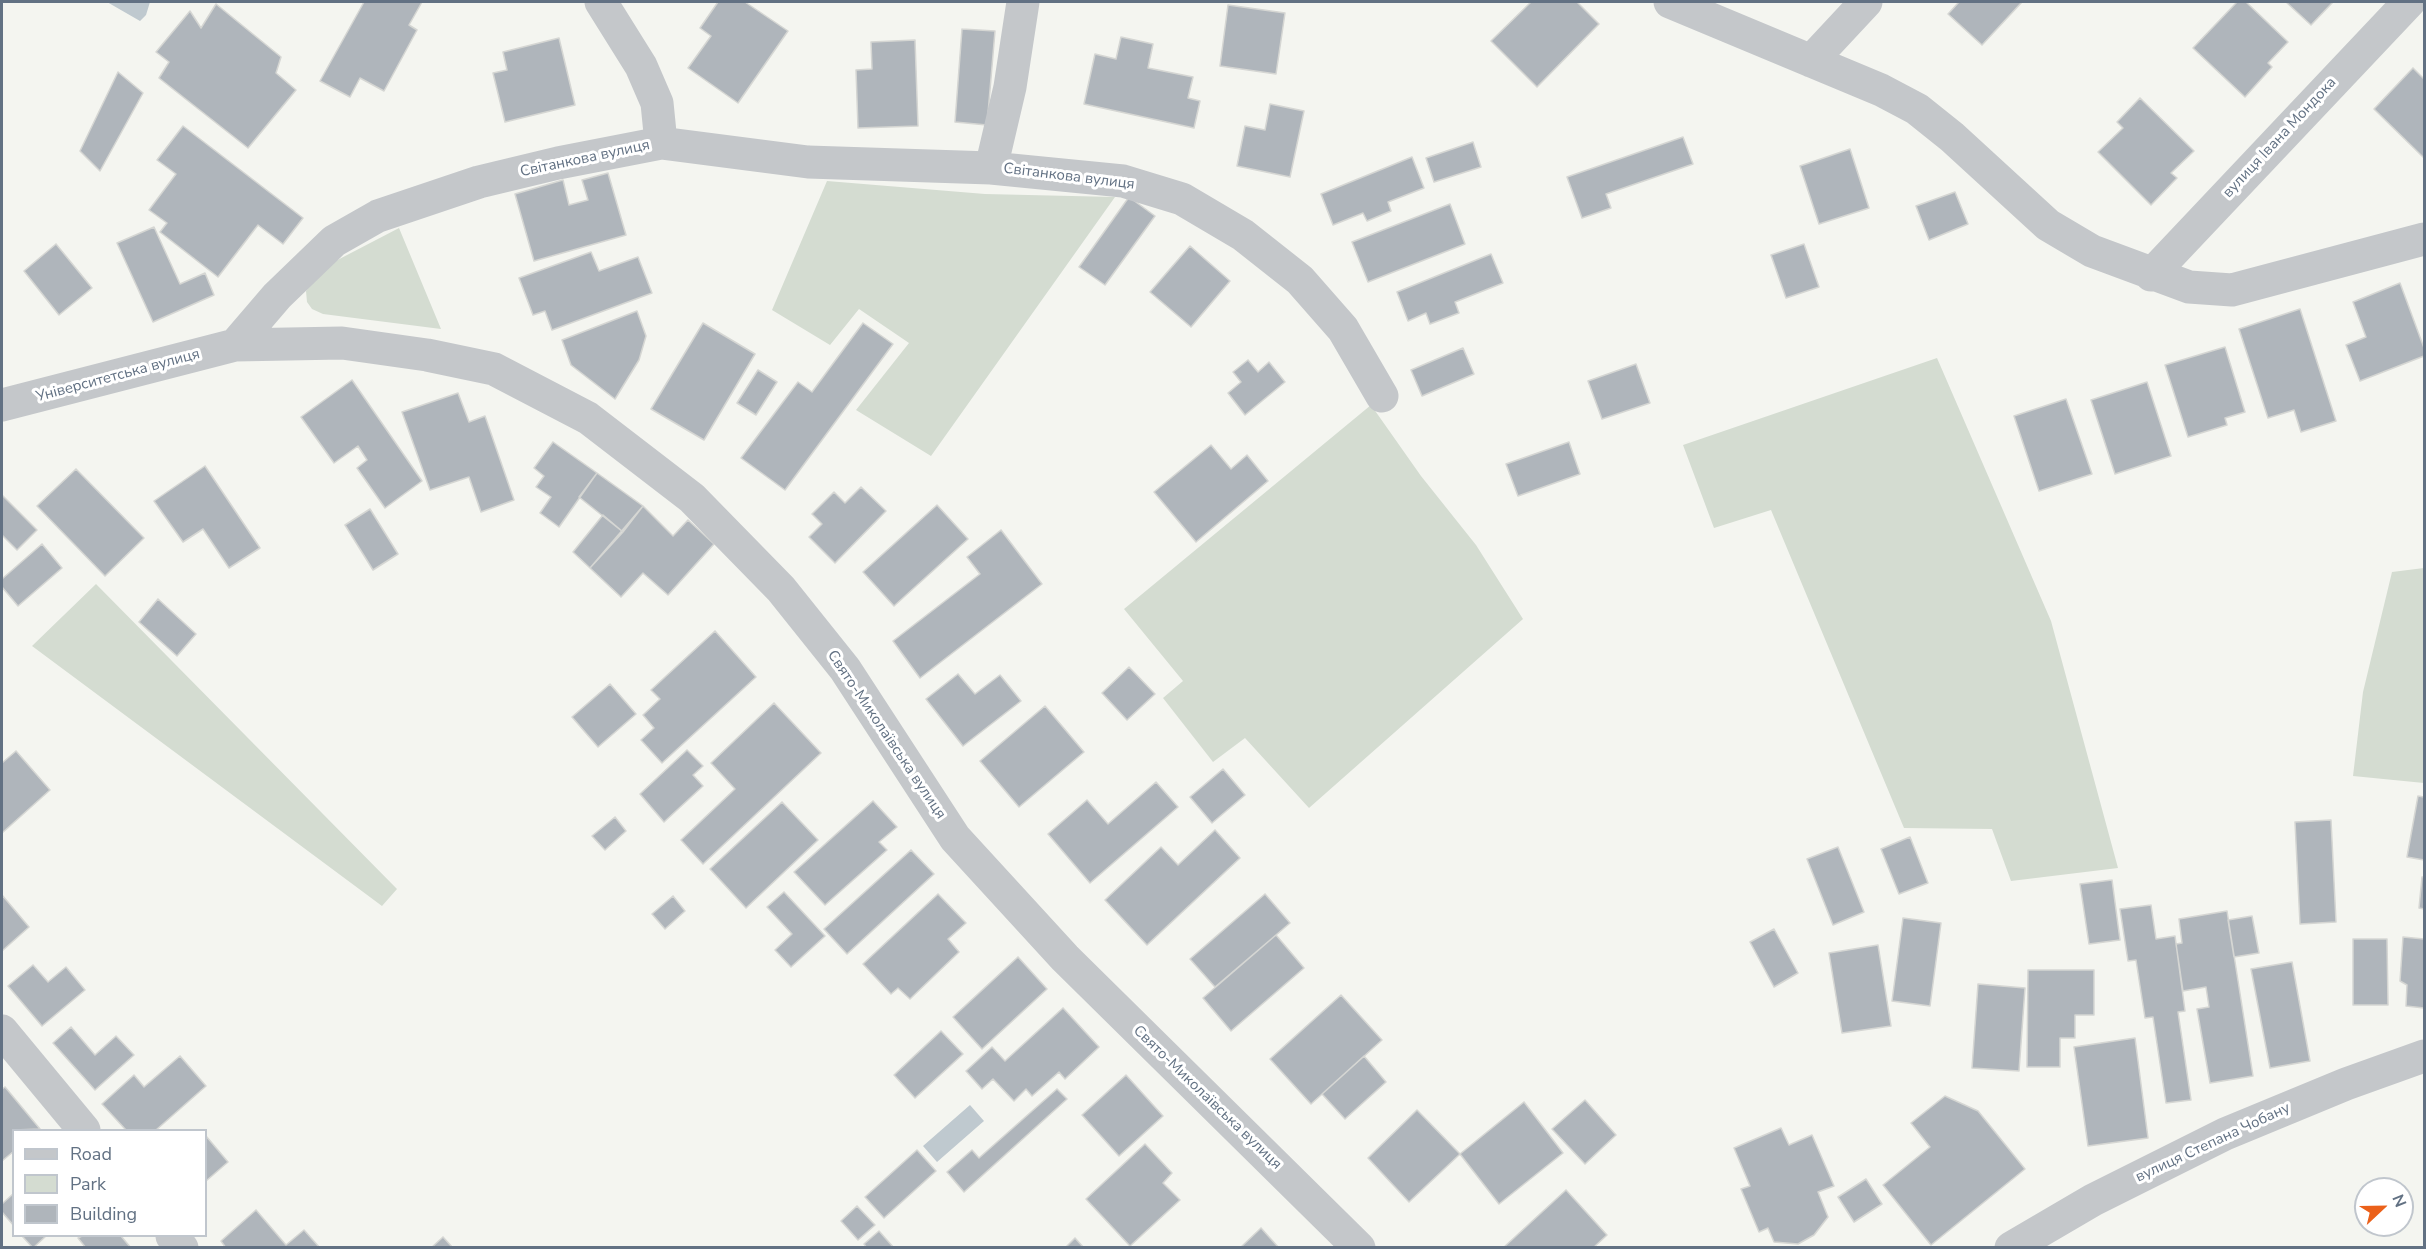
<!DOCTYPE html>
<meta charset="utf-8">
<style>
body{margin:0}
#map{position:relative;width:2426px;height:1249px;overflow:hidden;background:#f4f5f0;font-family:"Nunito Sans",sans-serif}
canvas{display:block}
.frame{position:absolute;inset:0;border:3px solid #627183;pointer-events:none}
.legend{position:absolute;left:12px;top:1129px;width:195px;height:108px;box-sizing:border-box;background:#fff;border:2px solid #c0c6cd;margin:0;padding:8px 10px;list-style:none;font-size:18px;color:#627183}
.legend li{display:flex;align-items:center;gap:12px;height:30px}
.legend b{width:30px;border:2px solid #c0c6cd}
.north{position:absolute;left:2354px;top:1177px;width:60px;height:60px;box-sizing:border-box;background:#fff;border:2px solid #c0c6cd;border-radius:50%;rotate:68deg;font-size:16px;font-weight:700;line-height:24px;text-align:center;color:#627183}
.north::after{content:'';display:block;margin:auto;width:21px;height:27px;background:#eb611a;clip-path:polygon(50% 0,100% 100%,50% 72%,0 100%)}
</style>
<div id="map">
<canvas width="2426" height="1249"></canvas>
<div class="frame"></div>
<ul class="legend">
<li><b style="height:8px;background:#c4c7ca"></b>Road</li>
<li><b style="height:16px;background:#d4dcd1"></b>Park</li>
<li><b style="height:16px;background:#afb5bb"></b>Building</li>
</ul>
<div class="north">N</div>
</div>
<script>
const g = document.querySelector('canvas').getContext('2d');
g.lineJoin = 'round';
function fill(path, color) {
  g.fillStyle = color;
  g.fill(path, 'evenodd');
}
function toPath(rows) {
  const path = new Path2D();
  for (const r of rows) {
    path.moveTo(r[0], r[1]);
    for (let i = 2; i < r.length; i += 2) path.lineTo(r[i], r[i + 1]);
  }
  return path;
}
function stroke(path, color, width, dash) {
  g.strokeStyle = color;
  g.lineWidth = width;
  g.lineCap = dash ? 'butt' : 'round';
  g.setLineDash(dash || []);
  g.stroke(path);
}
function label(font, color, halo, rows, align = 'center') {
  g.font = font + ' "Nunito Sans",sans-serif';
  g.lineWidth = 6;
  g.setLineDash([]);
  g.textBaseline = 'middle';
  g.strokeStyle = halo;
  g.fillStyle = color;
  for (const [text, x, y, turn = 0] of rows) {
    g.save();
    g.translate(x, y);
    g.rotate((+turn || 0) * Math.PI / 180);
    g.textAlign = isNaN(turn) ? turn : align;
    if (halo) g.strokeText(text, 0, 0);
    g.fillText(text, 0, 0);
    g.restore();
  }
}
const green = toPath([
 [827,181,985,194,1115,197,931,456,856,410,909,343,859,309,830,345,772,310],
 [399,228,441,329,323,314,312,309,307,302,306,291,324,267],
 [1937,358,2051,621,2118,868,2011,881,1992,829,1904,828,1771,510,1714,528,1683,445],
 [1371,405,1421,476,1476,545,1523,619,1309,808,1245,738,1213,762,1163,698,1183,681,1124,609],
 [2424,568,2424,783,2353,776,2363,692,2392,572],
 [96,584,397,889,382,906,32,646]
]);
const water = toPath([
 [107,2,150,2,146,15,140,21],
 [970,1105,984,1121,937,1162,923,1146]
]);
const building = toPath([
 [364,2,422,2,409,25,417,30,384,91,360,78,350,97,320,81,364,2],
 [718,2,745,2,788,31,738,103,688,68,711,36,700,28,718,2],
 [1531,2,1577,2,1599,24,1537,87,1491,41,1531,2],
 [1959,2,2022,2,1982,45,1948,14,1959,2],
 [2237,2,2246,2,2288,42,2268,63,2272,67,2245,97,2193,48,2237,2],
 [2286,2,2333,2,2311,25,2286,2],
 [216,4,281,57,276,73,296,90,248,148,159,78,169,62,156,52,190,11,201,28,216,4],
 [1228,5,1285,13,1276,74,1220,66,1228,5],
 [962,29,995,31,987,125,955,122,962,29],
 [1121,37,1153,44,1148,68,1193,77,1188,98,1200,101,1194,128,1084,104,1095,54,1116,59,1121,37],
 [559,38,575,105,505,122,493,73,507,70,503,52,559,38],
 [915,40,918,126,858,128,856,70,872,69,871,42,915,40],
 [2413,68,2424,79,2424,158,2374,109,2413,68],
 [118,72,143,93,100,171,80,151,118,72],
 [2140,98,2194,151,2171,173,2177,178,2151,205,2098,152,2123,128,2117,122,2140,98],
 [1270,104,1304,111,1290,177,1237,166,1245,126,1265,130,1270,104],
 [183,126,303,218,283,244,258,225,218,277,160,232,167,223,149,210,176,174,157,160,183,126],
 [1683,137,1693,164,1606,194,1611,208,1582,218,1567,177,1683,137],
 [1473,142,1481,167,1434,182,1426,158,1473,142],
 [1850,149,1869,208,1819,224,1800,166,1850,149],
 [1412,157,1424,188,1388,202,1391,211,1367,221,1363,213,1333,225,1321,194,1412,157],
 [608,173,626,235,534,261,515,194,563,180,569,205,588,200,582,180,608,173],
 [1955,192,1968,224,1929,240,1916,206,1955,192],
 [1129,197,1155,216,1105,285,1079,267,1129,197],
 [1450,204,1465,244,1368,282,1352,242,1450,204],
 [154,227,180,284,205,273,214,295,153,322,117,243,154,227],
 [56,244,92,288,59,315,24,271,56,244],
 [1804,244,1819,287,1786,298,1771,255,1804,244],
 [1190,246,1230,281,1191,327,1150,292,1190,246],
 [591,252,599,271,638,257,652,293,552,330,545,311,533,315,519,278,591,252],
 [1491,254,1503,283,1455,302,1459,313,1430,324,1426,313,1408,321,1397,292,1491,254],
 [2400,283,2424,348,2424,356,2360,381,2346,345,2366,337,2353,302,2400,283],
 [2300,309,2336,421,2301,432,2294,410,2268,418,2239,329,2300,309],
 [637,311,646,336,639,360,615,399,571,365,562,340,637,311],
 [703,323,755,354,704,440,651,409,703,323],
 [863,323,893,344,785,490,741,458,798,382,812,392,863,323],
 [2225,347,2245,412,2225,418,2227,425,2188,437,2165,365,2225,347],
 [1463,348,1474,374,1422,396,1411,370,1463,348],
 [1248,360,1258,372,1269,362,1285,382,1245,415,1228,393,1241,382,1233,372,1248,360],
 [1636,364,1650,403,1602,419,1588,381,1636,364],
 [758,370,777,382,756,415,737,403,758,370],
 [352,380,422,481,385,508,357,468,367,460,358,446,334,463,301,417,352,380],
 [2147,382,2171,456,2115,474,2091,400,2147,382],
 [458,393,469,422,485,416,514,500,481,512,469,477,430,490,402,412,458,393],
 [2066,399,2092,474,2039,491,2014,416,2066,399],
 [553,442,597,473,559,527,540,513,551,497,536,487,544,476,534,468,553,442],
 [1569,442,1580,474,1518,496,1506,464,1569,442],
 [1211,445,1231,469,1247,455,1268,481,1196,542,1154,492,1211,445],
 [205,466,260,548,229,568,203,529,183,542,154,501,205,466],
 [76,469,144,538,105,576,37,506,76,469],
 [597,473,643,506,623,532,579,497,597,473],
 [861,487,886,511,835,563,809,537,822,524,812,514,834,492,845,503,861,487],
 [2,495,37,530,17,550,2,535,2,495],
 [937,505,968,539,894,606,863,572,937,505],
 [643,506,673,536,688,520,714,544,668,595,643,573,621,597,590,568,643,506],
 [370,509,398,554,373,570,345,525,370,509],
 [603,515,623,532,590,568,573,552,603,515],
 [1001,530,1042,584,920,678,893,641,980,574,967,557,1001,530],
 [42,544,62,568,18,606,2,587,2,579,42,544],
 [158,599,196,634,177,656,139,622,158,599],
 [715,631,756,677,662,763,641,740,654,728,643,715,660,699,651,690,715,631],
 [1129,667,1155,694,1127,720,1102,693,1129,667],
 [958,674,975,694,1000,675,1021,701,963,746,926,699,958,674],
 [610,684,636,714,598,747,572,717,610,684],
 [774,703,821,753,703,864,681,840,735,789,711,763,774,703],
 [1045,706,1084,752,1019,807,980,761,1045,706],
 [687,750,703,766,693,775,703,786,664,822,640,794,687,750],
 [16,751,50,790,2,833,2,763,16,751],
 [1223,769,1245,795,1212,823,1190,797,1223,769],
 [1156,782,1178,807,1090,883,1048,834,1087,800,1108,824,1156,782],
 [2418,796,2424,797,2424,860,2407,857,2418,796],
 [873,801,897,827,879,842,887,850,825,905,794,872,873,801],
 [782,802,818,840,746,908,710,869,782,802],
 [615,817,626,831,605,850,592,836,615,817],
 [2331,820,2336,922,2300,924,2295,822,2331,820],
 [1215,830,1240,858,1147,945,1105,900,1161,847,1178,865,1215,830],
 [1910,837,1928,883,1899,894,1881,849,1910,837],
 [1838,847,1864,912,1833,925,1807,859,1838,847],
 [911,850,934,874,847,954,824,929,911,850],
 [2422,877,2424,877,2424,909,2419,908,2422,877],
 [2112,880,2120,940,2089,944,2080,884,2112,880],
 [784,892,825,936,791,967,775,950,792,934,767,907,784,892],
 [938,894,966,923,948,939,959,952,910,999,898,988,891,994,863,964,938,894],
 [1265,894,1290,923,1215,987,1190,959,1265,894],
 [2,895,29,927,2,951,2,895],
 [673,896,685,911,665,929,652,914,673,896],
 [2151,905,2156,939,2175,936,2185,1011,2178,1012,2191,1100,2166,1103,2153,1017,2145,1018,2136,960,2128,961,2120,909,2151,905],
 [2227,911,2253,1076,2210,1083,2197,1009,2209,1007,2206,987,2183,991,2176,944,2182,943,2179,919,2227,911],
 [2252,916,2259,953,2234,957,2228,920,2252,916],
 [1903,918,1941,923,1930,1006,1892,1001,1903,918],
 [1774,929,1798,973,1774,987,1750,942,1774,929],
 [1276,935,1304,968,1231,1031,1203,998,1276,935],
 [2403,937,2424,939,2424,1008,2406,1006,2407,985,2400,981,2403,937],
 [2353,939,2387,939,2388,1005,2353,1005,2353,939],
 [1878,945,1891,1026,1842,1033,1829,953,1878,945],
 [1018,957,1047,989,982,1049,953,1017,1018,957],
 [2292,962,2310,1061,2270,1068,2251,969,2292,962],
 [33,965,48,982,66,967,85,990,42,1026,8,986,33,965],
 [2028,970,2094,970,2094,1015,2075,1015,2075,1038,2060,1038,2060,1067,2027,1067,2028,970],
 [1978,984,2025,988,2019,1071,1972,1068,1978,984],
 [1341,995,1382,1040,1311,1104,1270,1059,1341,995],
 [1063,1008,1099,1047,1065,1079,1059,1072,1032,1096,1026,1089,1014,1101,993,1079,982,1089,966,1071,992,1047,1005,1061,1063,1008],
 [71,1027,95,1055,116,1036,134,1055,95,1090,53,1043,71,1027],
 [941,1031,963,1054,915,1098,894,1075,941,1031],
 [2135,1038,2148,1138,2088,1146,2074,1047,2135,1038],
 [180,1056,206,1086,156,1130,126,1130,102,1104,134,1075,144,1087,180,1056],
 [1364,1056,1386,1082,1345,1119,1322,1094,1364,1056],
 [1126,1075,1163,1116,1119,1156,1082,1115,1126,1075],
 [5,1087,40,1129,14,1130,14,1151,2,1161,2,1089,5,1087],
 [1057,1089,1067,1099,964,1192,947,1172,972,1150,979,1158,1057,1089],
 [1945,1096,1978,1111,2025,1169,1931,1245,1883,1185,1930,1147,1911,1123,1945,1096],
 [1585,1100,1616,1135,1585,1164,1552,1129,1585,1100],
 [1524,1102,1563,1153,1499,1204,1460,1154,1524,1102],
 [1417,1110,1460,1154,1409,1202,1368,1158,1417,1110],
 [1781,1128,1789,1145,1812,1135,1834,1186,1818,1192,1828,1217,1814,1235,1798,1244,1774,1242,1768,1228,1759,1232,1741,1189,1750,1186,1734,1148,1781,1128],
 [206,1136,228,1162,206,1181,206,1136],
 [1145,1144,1172,1173,1163,1183,1180,1200,1130,1246,1086,1199,1145,1144],
 [917,1150,936,1171,884,1218,865,1197,917,1150],
 [1866,1179,1882,1204,1854,1222,1838,1197,1866,1179],
 [1566,1190,1607,1235,1593,1248,1503,1248,1566,1190],
 [14,1193,14,1226,2,1212,2,1204,14,1193],
 [857,1206,875,1225,858,1240,841,1221,857,1206],
 [256,1210,286,1245,304,1230,320,1248,226,1248,221,1241,256,1210],
 [1261,1228,1279,1248,1240,1248,1261,1228],
 [879,1231,894,1248,867,1248,864,1244,879,1231],
 [22,1236,46,1236,33,1248,22,1236],
 [82,1236,121,1236,131,1248,86,1248,78,1238,82,1236],
 [443,1237,453,1248,431,1248,443,1237],
 [1075,1238,1084,1248,1065,1248,1075,1238]
]);
const minor = toPath([
 [601,2,641,66,657,103,661,143],
 [1670,2,1881,90,1917,109,1952,137,2048,225,2092,251,2189,287,2232,290,2424,239],
 [1811,61,1866,2],
 [991,168,1010,87,1023,2],
 [2151,275,2409,2],
 [235,345,277,296,334,241,378,216,479,182,558,163,661,143,808,162,991,168,1123,181,1182,199,1243,235,1300,280,1343,329,1382,396],
 [2,405,235,345,342,343,427,355,494,369,588,418,692,498,781,589,845,669,955,838,1065,958,1359,1248],
 [2,1031,84,1130],
 [172,1236,182,1248],
 [2011,1248,2093,1200,2225,1134,2346,1084,2424,1056]
]);
const streetNames = [
 ["вулиця Івана Мондока",2280,138,-47],
 ["Світанкова вулиця",585,159,-12],
 ["Світанкова вулиця",1069,177,7],
 ["Університетська вулиця",118,376,-15],
 ["Свято-Миколаївська вулиця",886,735,56],
 ["Свято-Миколаївська вулиця",1207,1098,44],
 ["вулиця Степана Чобану",2213,1143,-25]
];
fill(green, '#d4dcd1');
fill(water, '#bfc9cf');
fill(building, '#afb5bb');
stroke(building, '#d5d6d3', 1.5);
stroke(minor, '#c4c7ca', 33);
label('15px', '#627183', '#fff', streetNames);
</script>
